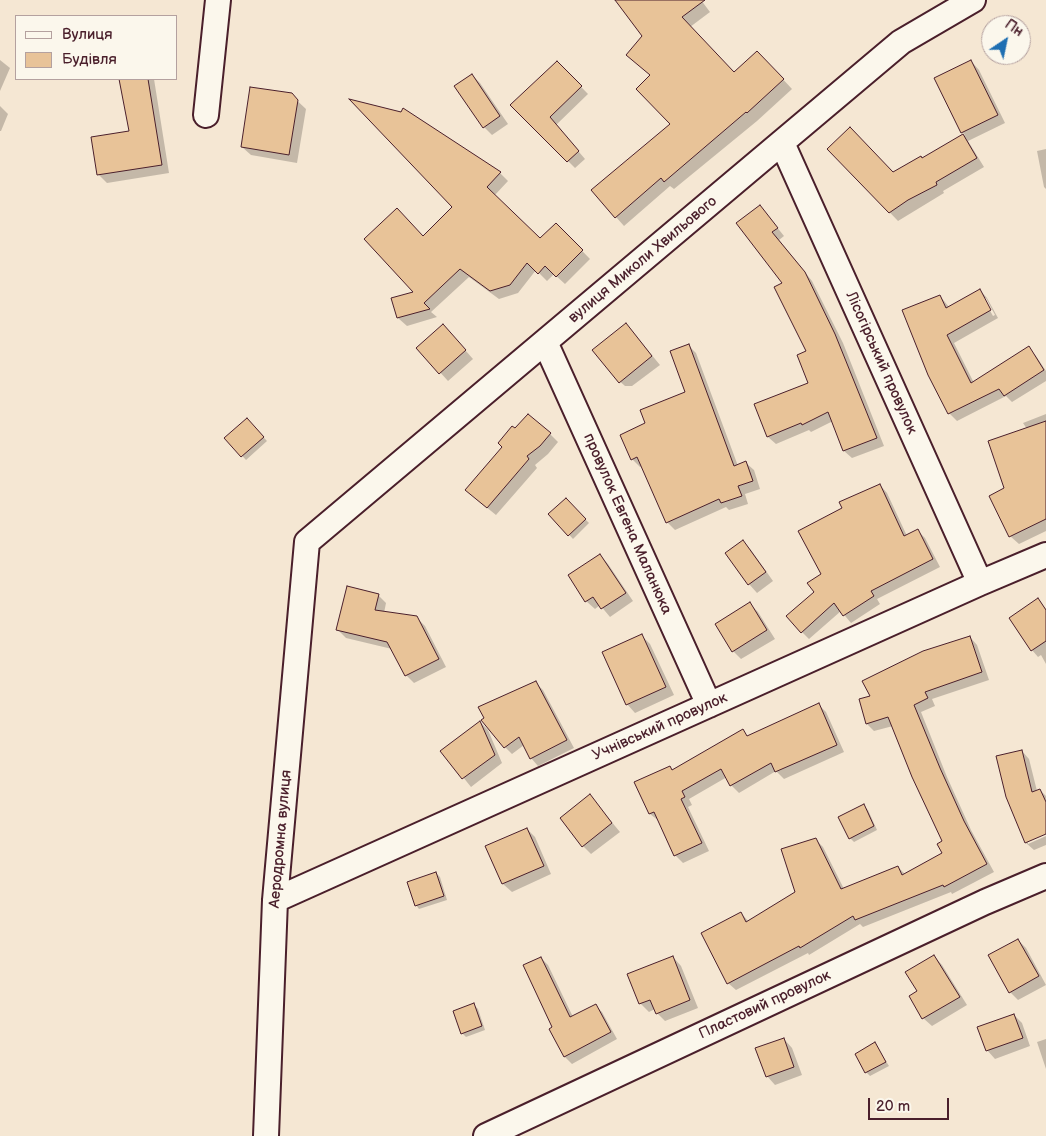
<!DOCTYPE html>
<meta charset="utf-8">
<style>
body{margin:0}
#map{position:relative;width:1046px;height:1136px;overflow:hidden;background:#f5e7d3;font-family:"Balsamiq Sans",sans-serif}
canvas{display:block}
.legend{position:absolute;left:15px;top:15px;width:162px;height:65px;box-sizing:border-box;background:#fbf7ec;border:1px solid #b4a19f;margin:0;padding:6px 9px;list-style:none;font-size:15px;color:#4a1f2b}
.legend li{display:flex;align-items:center;gap:10px;height:25px}
.legend b{width:25px;border:1px solid #b4a19f}
.north{position:absolute;left:981px;top:15px;width:50px;height:50px;box-sizing:border-box;background:#fbf7ec;border:1px solid #b4a19f;border-radius:50%;rotate:34deg;font-size:14px;font-weight:700;line-height:20px;text-align:center;color:#4a1f2b}
.north::after{content:'';display:block;margin:auto;width:18px;height:22px;background:#1f6fb2;clip-path:polygon(50% 0,100% 100%,50% 72%,0 100%)}
.scale{position:absolute;left:868px;top:1098px;width:81px;height:22px;box-sizing:border-box;border:2px solid #4a1f2b;border-top:0;padding-left:6px;font-size:15px;line-height:18px;white-space:nowrap;color:#4a1f2b;-webkit-text-stroke:4px #fbf7ec;paint-order:stroke}
</style>
<div id="map">
<canvas width="1046" height="1136"></canvas>
<ul class="legend">
<li><b style="height:6px;background:#fbf7ec"></b>Вулиця</li>
<li><b style="height:14px;background:#e8c398"></b>Будівля</li>
</ul>
<div class="north">Пн</div>
<div class="scale">20 m</div>
</div>
<script>
const g = document.querySelector('canvas').getContext('2d');
g.lineJoin = 'round';
function fill(path, color) {
  g.fillStyle = color;
  g.fill(path, 'evenodd');
}
function toPath(rows) {
  const path = new Path2D();
  for (const r of rows) {
    path.moveTo(r[0], r[1]);
    for (let i = 2; i < r.length; i += 2) path.lineTo(r[i], r[i + 1]);
  }
  return path;
}
function stroke(path, color, width, dash) {
  g.strokeStyle = color;
  g.lineWidth = width;
  g.lineCap = dash ? 'butt' : 'round';
  g.setLineDash(dash || []);
  g.stroke(path);
}
function label(font, color, halo, rows, align = 'center') {
  g.font = font + ' "Balsamiq Sans",sans-serif';
  g.lineWidth = 4;
  g.setLineDash([]);
  g.textBaseline = 'middle';
  g.strokeStyle = halo;
  g.fillStyle = color;
  for (const [text, x, y, turn = 0] of rows) {
    g.save();
    g.translate(x, y);
    g.rotate((+turn || 0) * Math.PI / 180);
    g.textAlign = isNaN(turn) ? turn : align;
    if (halo) g.strokeText(text, 0, 0);
    g.fillText(text, 0, 0);
    g.restore();
  }
}
const shadow = toPath([
 [623,0,701,0,710,12,690,27,734,73,766,61,792,89,757,121,674,189,670,186,624,226,616,217,672,124,651,76,628,55,644,36],
 [0,60,10,68,0,91],
 [971,61,979,70,1005,123,968,141,984,167,943,191,944,193,898,221,829,149,893,173,922,159,965,135,962,132],
 [557,62,588,94,556,125,585,159,575,168,512,105],
 [472,75,480,83,508,124,492,135,484,127],
 [121,79,154,79,169,173,107,183,98,174,130,132],
 [291,95,306,109,297,163,251,155,242,147],
 [0,106,8,114,1,131,0,131],
 [1046,149,1046,189,1044,187,1037,151],
 [500,173,508,181,494,196,540,240,556,224,590,259,565,284,554,274,547,281,536,270,518,293,499,299,469,277,431,312,437,317,407,326,398,318,393,299,415,292,423,238],
 [760,206,784,236,779,240,812,281,843,343,884,446,852,458,844,451,833,421,811,432,809,430,776,444,768,437,756,405,810,383,808,352,783,283],
 [980,290,987,298,998,318,954,343,974,383,1028,348,1036,356,1046,371,1046,381,1012,402,1006,396,957,421,949,413,929,374,940,296,949,307],
 [983,298,986,298,995,315,993,316],
 [626,324,660,365,632,386,625,386,616,378],
 [451,334,473,359,448,381,418,348],
 [689,346,696,353,738,466,746,463,754,470,760,489,745,494,748,504,729,510,726,507,675,530,667,522,642,466,640,467,632,459,646,423,687,393],
 [1046,414,1046,531,1019,544,1010,536,1006,489,1027,429,1023,423],
 [247,420,267,441,246,460,226,438],
 [550,434,558,442,548,454,535,465,537,468,496,515,475,498,503,447],
 [880,485,887,493,907,536,917,530,925,538,940,567,877,599,880,604,851,623,841,611,809,639,802,632,822,574,844,508],
 [566,500,589,523,573,539,550,514],
 [743,542,751,550,773,581,757,593,749,584,727,553],
 [600,555,608,564,633,601,610,617,600,605,595,609,586,601],
 [378,595,386,603,384,613,416,617,425,626,446,667,414,683,406,675,392,649,346,638,338,630],
 [1038,600,1046,609,1046,664,1041,655,1038,657,1032,650,1010,618],
 [750,604,758,612,775,639,741,659,733,651],
 [642,636,650,644,674,695,635,713,627,704],
 [970,637,977,645,989,680,932,699,935,706,921,712,947,777,971,830,994,872,952,894,951,892,863,927,860,924,809,955,808,953,736,990,728,983,741,913,749,922,797,893,815,839,823,847,844,889,898,867,905,874,944,854,944,842,893,726,874,731,867,724,872,697],
 [536,683,543,690,574,748,538,766,531,758,524,745,512,754,505,747],
 [819,705,826,712,844,752,784,779,776,771,739,793,731,785,727,777,689,799,692,805,688,807,709,851,683,863,675,855,659,821,650,814,636,783,670,767,673,770,743,731,748,737],
 [480,722,488,730,502,763,471,787,442,751],
 [1022,751,1029,759,1037,791,1040,790,1046,796,1046,833,1028,841,1028,844,1046,836,1046,845,1034,850,1026,843,1007,797],
 [590,796,620,832,591,854,583,846],
 [864,806,868,810,877,830,854,842,850,838],
 [527,829,535,837,551,874,512,892,503,884,487,847],
 [436,873,440,877,447,900,419,909,416,905],
 [1018,940,1026,948,1046,985,1018,1000,1010,992],
 [934,956,942,965,967,1005,932,1026,923,1018,910,997,918,992],
 [673,957,681,966,698,1008,665,1021,657,1013,655,1009,649,1012,640,1003],
 [541,958,548,965,573,1017,595,1005,602,1012,617,1039,572,1064,565,1057,551,1029,554,1027],
 [474,1005,478,1009,485,1030,466,1037,462,1033],
 [1014,1015,1022,1023,1030,1046,995,1059,987,1050],
 [784,1039,792,1048,802,1075,775,1085,767,1076],
 [1046,1039,1046,1069,1037,1042],
 [875,1044,889,1066,870,1076,866,1072]
]);
const building = toPath([
 [615,0,705,0,682,17,734,72,757,51,784,79,747,113,746,112,664,182,661,178,615,218,591,190,670,124,636,89,650,75,626,55,642,36,615,0],
 [971,60,998,115,961,133,934,78,971,60],
 [557,61,582,86,550,117,579,151,567,162,510,105,557,61],
 [472,74,500,116,483,128,454,86,472,74],
 [119,79,148,79,162,165,97,175,91,137,129,131,119,79],
 [250,87,292,93,298,100,289,155,241,147,250,87],
 [349,99,401,112,403,108,501,172,487,187,540,238,556,223,583,250,556,277,545,266,538,274,527,263,510,285,490,291,460,269,424,303,430,309,397,318,391,298,413,292,364,239,397,208,423,236,452,207,349,99],
 [850,127,893,172,921,156,922,158,963,134,977,158,936,182,937,185,908,200,889,213,827,149,850,127],
 [760,205,778,228,772,232,805,272,835,334,877,438,843,451,828,412,802,425,801,423,767,437,754,404,808,383,797,355,806,351,774,287,782,283,736,223,760,205],
 [980,289,991,310,947,335,971,383,1029,346,1044,370,1004,396,999,389,948,414,928,375,902,310,940,295,946,308,980,289],
 [626,323,652,356,619,383,592,350,626,323],
 [443,324,466,350,439,374,416,348,443,324],
 [689,344,734,466,746,461,753,481,738,486,742,496,721,503,719,499,666,523,637,457,631,460,620,435,645,423,640,410,685,392,670,351,689,344],
 [528,414,551,433,540,446,527,456,529,459,487,508,465,490,502,447,498,443,512,426,515,428,528,414],
 [247,418,264,437,241,457,224,438,247,418],
 [1046,421,1046,519,1009,537,989,496,1004,488,988,441,1046,421],
 [880,484,904,536,918,529,933,559,871,591,874,596,843,616,834,603,801,633,786,616,814,592,807,583,821,574,798,531,842,508,839,502,880,484],
 [566,498,586,519,568,536,548,514,566,498],
 [743,540,766,572,748,585,725,553,743,540],
 [600,554,626,593,601,609,593,597,585,602,568,575,600,554],
 [347,586,379,594,375,610,417,616,439,659,405,676,387,642,336,630,347,586],
 [1038,598,1046,610,1046,641,1031,651,1009,618,1038,598],
 [750,602,767,630,732,652,715,624,750,602],
 [642,634,666,687,626,705,602,652,642,634],
 [970,636,982,672,925,692,928,698,914,705,940,768,964,821,987,864,944,887,943,885,855,920,853,916,800,948,799,946,727,984,701,933,741,912,746,922,795,892,781,849,816,838,841,889,898,866,902,875,942,853,937,844,942,841,912,777,888,717,866,724,859,699,870,696,862,681,923,651,970,636],
 [536,681,567,740,530,759,519,737,504,748,481,720,484,718,478,707,536,681],
 [819,703,837,745,775,772,771,763,730,786,721,769,682,791,685,797,681,799,702,843,674,856,654,812,649,814,634,782,670,766,672,770,743,729,747,736,819,703],
 [480,721,495,755,462,779,440,751,480,721],
 [1022,750,1032,792,1040,789,1046,802,1046,834,1025,843,1006,797,996,756,1022,750],
 [590,794,612,823,582,847,560,818,590,794],
 [864,804,874,826,849,839,838,817,864,804],
 [527,828,544,866,502,884,485,846,527,828],
 [436,872,444,896,415,906,407,882,436,872],
 [1018,939,1039,976,1009,993,988,955,1018,939],
 [934,955,960,997,922,1019,909,996,917,991,905,972,934,955],
 [673,956,690,1000,656,1014,650,1000,639,1004,627,974,673,956],
 [541,957,570,1017,596,1004,611,1032,564,1057,549,1029,552,1027,523,965,541,957],
 [474,1003,482,1026,461,1034,453,1011,474,1003],
 [1014,1014,1023,1038,986,1051,977,1027,1014,1014],
 [784,1038,794,1067,766,1077,755,1048,784,1038],
 [875,1042,886,1062,865,1073,855,1054,875,1042]
]);
const street = toPath([
 [206,115,218,0],
 [782,143,980,583],
 [545,342,709,705],
 [275,900,980,583,1046,555],
 [266,1136,275,900,307,542,901,42,973,0],
 [486,1136,985,902,1046,876]
]);
const streetNames = [
 ["вулиця Миколи Хвильового",643,260,-40],
 ["Лісогірський провулок",881,363,66],
 ["провулок Евгена Маланюка",627,524,66],
 ["Учнівський провулок",660,727,-24],
 ["Аеродромна вулиця",281,839,-85],
 ["Пластовий провулок",765,1005,-25]
];
fill(shadow, '#0003');
fill(building, '#e8c398');
stroke(building, '#4a1f2b', 1);
stroke(street, '#4a1f2b', 28);
stroke(street, '#fbf7ec', 24);
label('15px', '#4a1f2b', '#fbf7ec', streetNames);
</script>
